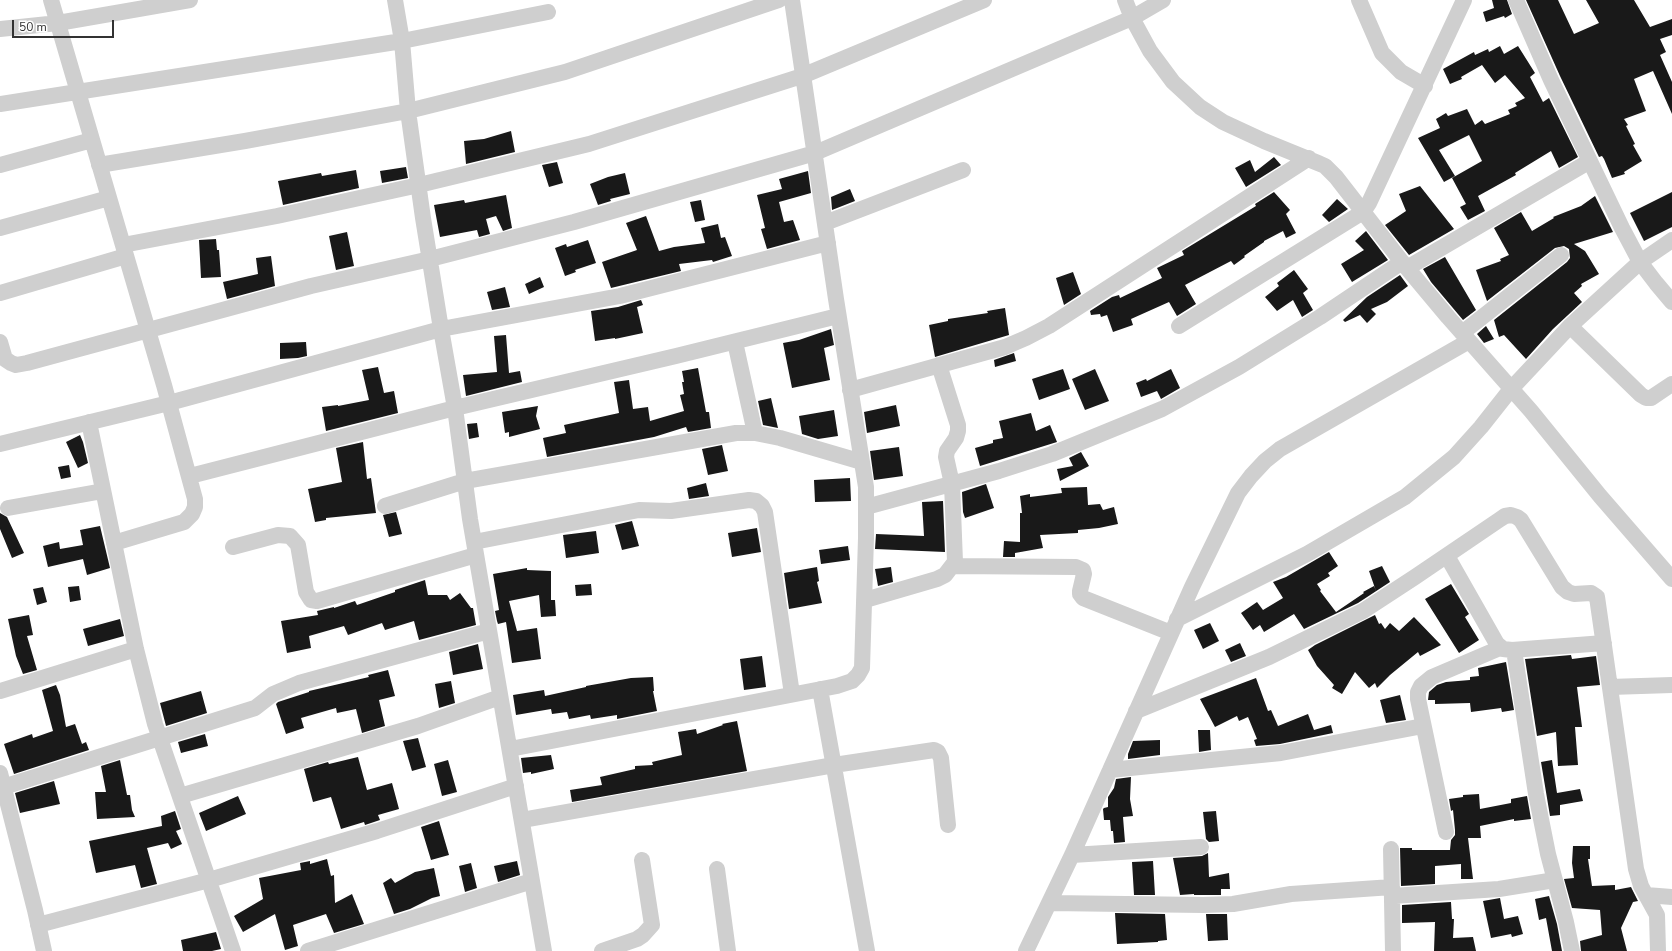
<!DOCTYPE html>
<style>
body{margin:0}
#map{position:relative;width:1672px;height:951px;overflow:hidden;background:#fff;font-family:"Nunito Sans",sans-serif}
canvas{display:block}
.scale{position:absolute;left:12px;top:20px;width:102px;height:18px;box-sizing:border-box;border:2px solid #323232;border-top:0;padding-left:5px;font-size:12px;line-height:14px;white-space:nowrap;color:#323232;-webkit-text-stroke:3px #fff;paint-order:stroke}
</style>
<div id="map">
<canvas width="1672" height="951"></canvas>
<div class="scale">50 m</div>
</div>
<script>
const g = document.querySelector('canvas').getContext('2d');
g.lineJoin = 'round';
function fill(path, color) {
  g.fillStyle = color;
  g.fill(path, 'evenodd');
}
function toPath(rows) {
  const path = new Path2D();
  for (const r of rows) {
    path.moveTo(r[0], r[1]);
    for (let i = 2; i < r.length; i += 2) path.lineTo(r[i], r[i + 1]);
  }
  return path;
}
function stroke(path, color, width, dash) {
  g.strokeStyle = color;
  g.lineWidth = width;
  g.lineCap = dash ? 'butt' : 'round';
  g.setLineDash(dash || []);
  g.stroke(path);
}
const building = toPath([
 [1492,0,1507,0,1512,14,1505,18,1504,16,1486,22,1483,12,1494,8],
 [1526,0,1558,0,1574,34,1599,23,1586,0,1634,0,1650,27,1672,19,1672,35,1660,39,1666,52,1660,55,1672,82,1672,114,1653,71,1634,79,1646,111,1624,119,1628,125,1626,126,1635,144,1633,145,1642,161,1624,172,1625,174,1612,178,1604,159,1602,156,1599,157,1560,76],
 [1500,46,1504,54,1518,46,1535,73,1530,77,1543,102,1549,98,1578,157,1559,168,1551,151,1515,173,1516,175,1478,196,1485,211,1468,220,1460,207,1466,204,1452,178,1482,161,1469,135,1439,150,1455,176,1444,182,1418,138,1440,128,1436,119,1446,113,1448,116,1467,109,1475,125,1482,120,1485,124,1510,114,1508,110,1517,106,1515,103,1525,98,1505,75,1495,83,1482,65,1461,77,1462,79,1450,84,1443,69,1474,52,1475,55,1488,49,1489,52],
 [511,131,515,152,466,164,464,141,484,139],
 [1274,157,1281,165,1246,187,1235,168,1250,160,1255,172],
 [557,162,563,183,549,187,542,165],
 [406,167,408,178,382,183,380,171],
 [356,170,359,188,283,205,278,181,321,173,322,176],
 [808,171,811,193,779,202,784,222,793,220,800,240,767,249,761,229,765,228,757,195,782,189,779,179],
 [625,173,630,194,610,199,611,201,598,205,590,184,608,177],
 [1420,186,1454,229,1409,255,1385,225,1406,211,1399,194],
 [850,189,855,201,832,210,831,197],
 [1274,192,1290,210,1286,214,1296,233,1286,238,1283,231,1264,241,1264,242,1244,256,1245,257,1234,265,1231,261,1185,285,1196,304,1177,316,1169,302,1131,319,1133,325,1113,332,1107,315,1101,317,1100,314,1091,315,1090,311,1112,297,1119,295,1120,298,1162,278,1157,268,1184,255,1182,251,1256,206,1255,204],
 [1672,192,1672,227,1644,241,1630,213],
 [506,195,512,228,503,231,496,216,486,219,490,234,479,237,477,230,440,237,434,205,464,200,465,203],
 [1595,196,1613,232,1574,244,1585,251,1599,274,1581,284,1582,286,1574,293,1582,302,1553,329,1526,359,1504,335,1499,337,1494,320,1567,262,1570,258,1569,249,1564,246,1555,248,1487,301,1476,270,1501,261,1500,259,1509,255,1494,228,1521,212,1532,231,1554,218,1553,217,1581,206],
 [1337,199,1348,209,1329,222,1322,215],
 [701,200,705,220,695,222,690,202],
 [646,216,659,251,674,247,705,243,701,228,718,224,721,238,725,237,732,256,713,262,712,260,679,264,681,271,611,288,602,262,637,250,626,223],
 [1366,231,1388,260,1352,282,1341,264,1364,250,1355,241],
 [347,232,354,266,336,270,329,236],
 [216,239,217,250,219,250,221,277,201,278,199,240],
 [588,240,596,263,575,270,576,272,565,276,555,248,566,244,567,247],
 [271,256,275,286,227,299,223,282,258,274,256,258],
 [1445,257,1476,310,1463,320,1431,282,1423,269],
 [1294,270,1308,289,1303,293,1313,310,1302,317,1293,300,1277,311,1265,297,1279,286,1277,283],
 [1073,272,1081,294,1064,305,1056,278],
 [1400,275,1408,286,1387,302,1371,309,1376,314,1367,323,1360,315,1345,322,1343,320,1367,297],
 [540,277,544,287,529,294,525,284],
 [505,287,510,307,492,310,487,292],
 [641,300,643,305,637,307,643,333,615,339,615,338,595,341,591,311,618,307],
 [1005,308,1009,335,935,357,929,325,948,321,948,319,988,313,987,311],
 [1486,326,1494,339,1484,343,1477,334],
 [831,329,834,345,824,348,830,380,792,388,783,343,799,340],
 [506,335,509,373,520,371,522,382,466,396,463,375,497,372,494,336],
 [306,342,307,356,298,358,280,359,280,343],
 [1014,353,1016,361,995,367,994,360],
 [378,367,384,393,394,391,398,413,326,431,322,407,338,405,338,406,369,400,362,370],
 [698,368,706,412,709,412,711,428,688,432,686,427,654,437,547,457,543,438,566,433,564,425,619,413,614,382,629,380,633,409,648,407,650,421,684,411,680,395,684,394,682,382,684,382,682,371],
 [1063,369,1070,389,1039,400,1032,379],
 [1095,369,1109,401,1085,410,1072,379],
 [1171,369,1180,388,1161,399,1157,391,1141,397,1136,383,1146,379,1147,381],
 [771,398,778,428,763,425,758,401],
 [896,405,900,426,867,433,864,412],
 [538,406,536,416,540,429,509,437,509,432,505,433,502,412],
 [834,410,838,436,818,439,802,434,799,416],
 [1031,413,1036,431,1050,425,1057,442,980,466,975,448,993,443,993,440,1003,438,999,421],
 [477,423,479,437,469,439,467,424],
 [80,435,83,442,88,463,78,468,66,442],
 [363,442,367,479,371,478,376,513,326,518,326,520,315,522,308,489,342,482,336,448],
 [722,445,728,471,708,475,702,449],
 [899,447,903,476,874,480,870,451],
 [1081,452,1089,466,1060,481,1057,469,1073,466,1069,458],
 [69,465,71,477,61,479,58,467],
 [850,478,851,501,815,502,814,480],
 [706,483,709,496,689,499,687,488],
 [986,484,994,508,965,518,963,512,962,492],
 [1087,487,1088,505,1100,504,1103,510,1114,507,1118,524,1099,528,1078,530,1078,533,1040,535,1043,548,1015,553,1015,557,1003,557,1004,541,1020,542,1020,513,1022,513,1020,496,1030,494,1030,497,1062,493,1061,488],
 [943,501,945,552,875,549,876,534,924,536,922,502],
 [396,512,402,534,389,537,383,515],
 [0,513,7,517,24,553,12,558,0,529],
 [632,521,639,546,622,550,615,525],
 [100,526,110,568,87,575,83,559,48,567,43,546,59,542,60,549,83,545,80,530],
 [757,528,761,552,732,557,728,533],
 [596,531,599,553,566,558,563,535],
 [848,546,850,560,821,564,819,550],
 [1329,552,1338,566,1328,573,1330,576,1317,584,1321,590,1320,591,1336,612,1364,593,1363,592,1374,586,1376,591,1369,571,1382,566,1390,582,1358,603,1304,629,1294,614,1264,632,1260,625,1253,630,1241,613,1257,602,1263,610,1283,598,1273,582,1286,577],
 [817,567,819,581,817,582,822,603,789,609,784,573],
 [891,567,893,582,878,586,875,569],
 [527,568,527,570,551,571,551,600,555,600,556,616,541,617,539,595,509,601,517,631,537,628,541,659,512,663,506,622,498,624,497,621,495,611,499,610,493,574],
 [425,580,428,595,447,595,450,600,460,593,471,608,473,608,476,625,419,640,414,621,385,630,382,623,348,635,344,626,309,636,311,648,287,653,281,621,318,615,317,611,334,607,334,608,355,601,357,605,395,592,395,590],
 [591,584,592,595,576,596,575,585],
 [1451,584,1469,614,1465,617,1479,640,1459,653,1425,599],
 [79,586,81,600,70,602,68,587],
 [43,587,47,602,37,605,33,589],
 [29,615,33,635,27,636,37,670,23,674,16,656,8,619],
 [1375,615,1379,624,1381,623,1385,629,1390,623,1399,631,1414,617,1441,645,1420,656,1418,652,1390,675,1377,688,1375,683,1369,688,1355,672,1342,694,1332,688,1334,685,1317,666,1308,650,1315,645],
 [120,619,124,636,88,646,83,629],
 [1210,623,1219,641,1203,649,1194,630],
 [1240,643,1246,656,1231,662,1225,650],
 [478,644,483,669,453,675,449,652],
 [1571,655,1572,659,1596,656,1600,685,1577,687,1582,727,1575,727,1578,765,1558,766,1556,732,1537,736,1525,659],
 [762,656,766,687,744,690,740,659],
 [1506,662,1514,710,1502,712,1501,708,1471,712,1470,703,1435,704,1435,700,1428,700,1429,692,1437,685,1446,682,1470,680,1470,677,1479,676,1478,668],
 [388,670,395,696,379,700,385,726,362,733,356,709,337,713,336,708,301,718,304,728,286,734,276,704,278,702,309,692,309,691,369,677,368,675],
 [653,677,654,691,653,691,657,711,617,719,617,715,591,719,590,715,569,719,567,712,552,714,551,709,516,715,513,695,544,690,545,696,586,687,586,686,631,678],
 [1256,678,1268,711,1271,710,1278,726,1308,714,1314,730,1331,725,1333,733,1280,744,1256,746,1254,740,1257,739,1248,717,1239,721,1237,716,1215,727,1200,699],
 [451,681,455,703,439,708,435,684],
 [56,685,60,695,66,727,75,724,82,744,86,742,89,750,14,774,4,744,32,734,33,738,53,731,42,690],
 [201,691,207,713,166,726,160,703],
 [1400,695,1406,720,1386,723,1380,700],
 [737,721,747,771,572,802,570,790,602,785,600,777,635,769,635,766,653,765,652,762,682,755,678,732,696,729,697,734,723,725,722,724],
 [1198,730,1210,730,1211,750,1199,752],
 [205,734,208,746,181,753,178,742],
 [418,738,426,767,412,771,403,741],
 [1160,740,1160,755,1128,759,1128,754,1133,741],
 [551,755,554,769,531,774,531,772,523,773,521,758],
 [358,757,367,790,392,783,399,809,378,815,380,820,365,825,364,822,341,829,331,797,313,802,304,769,328,762,329,764],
 [120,760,127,795,130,795,132,810,135,817,97,819,95,792,106,792,101,766],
 [448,760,457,792,442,796,434,764],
 [1552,760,1557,793,1580,789,1583,801,1560,805,1560,815,1550,816,1541,762],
 [1131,777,1130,799,1133,816,1123,817,1125,842,1114,843,1113,831,1111,831,1110,820,1104,820,1103,809,1104,808,1108,807,1108,797,1114,788,1116,779],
 [54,781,60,804,20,813,15,793],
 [1479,794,1480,809,1511,803,1511,799,1527,796,1531,819,1514,821,1514,819,1480,826,1481,838,1468,838,1473,879,1461,879,1461,864,1435,866,1435,884,1401,886,1400,848,1412,848,1412,850,1450,850,1451,840,1455,835,1455,830,1453,810,1451,811,1449,799,1463,797,1463,795],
 [238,796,246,814,206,831,199,813],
 [175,811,181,829,176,831,182,844,171,849,168,843,147,848,157,884,141,888,135,865,96,873,89,841,162,826,161,816],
 [1216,811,1219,841,1209,842,1206,839,1203,812],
 [439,821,449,855,431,860,421,827],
 [1573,846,1590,846,1590,859,1588,859,1592,886,1615,885,1615,890,1631,887,1638,901,1633,902,1621,928,1627,951,1581,951,1580,941,1602,935,1600,910,1572,908,1564,879,1574,878,1572,863],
 [1208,853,1209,877,1229,873,1230,889,1221,889,1221,895,1194,895,1194,894,1180,895,1173,858,1202,856],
 [327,859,331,876,334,875,335,903,352,894,364,924,334,933,326,914,293,925,298,946,285,950,275,914,243,932,234,916,263,899,259,878,301,870,300,863,310,861,310,864],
 [517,861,520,875,498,882,494,866],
 [1153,861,1155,895,1134,895,1132,862],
 [471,863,477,888,465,892,459,866],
 [434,868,440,896,432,898,410,909,394,914,383,883,391,878,395,883,415,872],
 [1549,896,1557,924,1562,951,1552,951,1546,918,1539,920,1535,899],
 [1500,898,1504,919,1518,916,1523,934,1512,937,1511,934,1491,938,1483,901],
 [1451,902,1452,919,1454,919,1453,938,1473,937,1476,951,1434,951,1435,922,1402,923,1402,905],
 [1115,913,1165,914,1167,940,1158,941,1158,942,1117,944],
 [1206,914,1227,914,1228,940,1208,941],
 [216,932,221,949,212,951,183,951,181,940]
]);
const minor = toPath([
 [51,0,164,385,195,499,195,507,192,514,184,522,114,543],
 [395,0,402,41,408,111,423,218,441,329,455,408,470,519,544,951],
 [1125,0,1132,18,1150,51,1173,82,1200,107,1223,122,1264,141,1318,163,1325,166,1336,177,1402,262,1448,317,1531,411,1600,496,1672,579],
 [1359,0,1382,53,1401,72,1425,86],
 [1516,0,1551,80,1622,228,1640,262,1656,283,1672,302],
 [0,29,58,23,190,0],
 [0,104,402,41,548,12],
 [0,165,92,140],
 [99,165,245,141,408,111,565,72,779,0],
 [825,223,963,170],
 [0,228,109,198],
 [123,245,277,216,419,185,589,144,802,76,984,0],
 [1407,268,1590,161],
 [0,293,126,256],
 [1179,326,1363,212,1369,203,1464,0],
 [1570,326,1641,395,1646,398,1651,398,1672,384],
 [1462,333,1561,255],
 [0,342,5,359,11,363,16,365,27,363,311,286,430,259,574,222,815,153,1132,18,1163,0],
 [735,342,755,433],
 [850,390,1005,347,1026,338,1049,326,1309,158],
 [89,422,136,649,155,724,233,951],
 [0,444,169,403,441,329,620,296,828,243],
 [190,476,455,408,676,356,838,316],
 [385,506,465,481,736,433,755,433,780,438,862,462],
 [866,507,999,471,1052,454,1162,409,1239,367,1320,317,1402,262],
 [8,508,103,491],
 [474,542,639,510,671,511,749,500,756,501,762,506,765,512,792,694],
 [233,547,278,535,290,536,298,545,306,592,311,600,317,601,476,555],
 [1447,556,1497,644,1503,649,1512,650,1604,643],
 [953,566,1076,567,1083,570,1084,574,1080,591,1080,594,1083,598,1171,633],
 [865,600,937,579,945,575,955,562,952,484,946,457,947,451,956,438,958,431,958,425,939,365],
 [1177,619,1307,554,1405,497,1454,457,1481,427,1511,389,1570,326,1640,262,1672,240],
 [1514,650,1536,794,1548,854,1566,922,1572,951],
 [1610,687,1672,685],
 [820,689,867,951],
 [0,691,136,649],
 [1136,711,1269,657,1363,611,1415,577,1499,520,1505,516,1511,515,1517,517,1521,520,1562,587,1568,592,1574,594,1591,593,1597,597,1636,869,1641,886,1657,915,1658,951],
 [510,749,837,686,852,681,858,675,862,668,866,538,866,487,836,299,792,0],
 [1110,770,1281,753,1423,726],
 [0,773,35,910,44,951],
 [0,788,255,708,273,694,299,683,489,631],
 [180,796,418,726,500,697],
 [522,820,834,765,934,750,938,752,941,758,948,825],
 [1446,832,1418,699,1418,692,1421,686,1432,677,1500,648],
 [1391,849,1393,951],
 [1072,855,1201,847],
 [717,869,728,951],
 [1646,895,1672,897],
 [1392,896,1499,889,1555,880],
 [1049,903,1203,905,1233,904,1291,894,1392,887],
 [38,925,209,880,377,831,516,786],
 [308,951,532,881],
 [602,951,637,939,643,935,652,925,642,860],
 [1026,951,1072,855,1192,587,1238,493,1251,476,1265,461,1280,449,1469,341]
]);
fill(building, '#191919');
stroke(minor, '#cfcfcf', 16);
</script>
